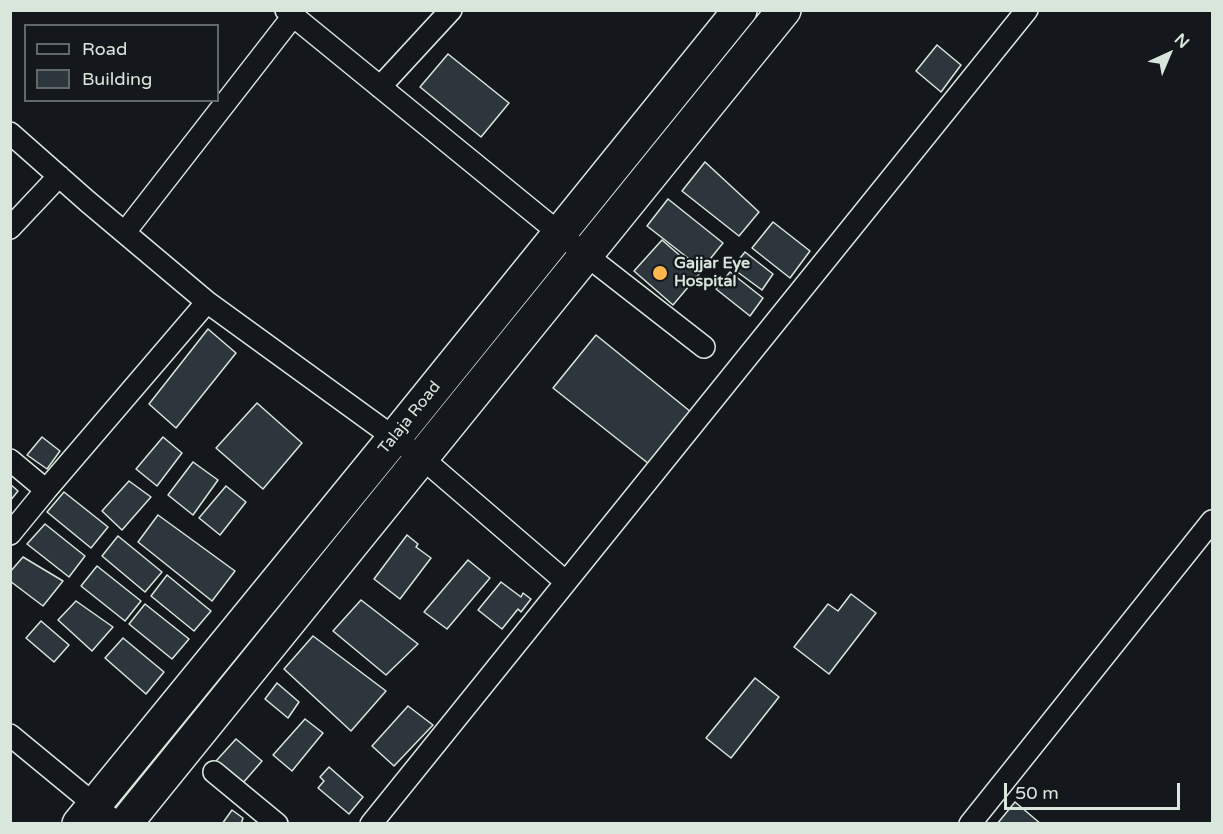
<!DOCTYPE html>
<style>
body{margin:0}
#map{position:relative;width:1223px;height:834px;overflow:hidden;background:#14181c;font-family:"Varela Round",sans-serif}
canvas{display:block}
.frame{position:absolute;inset:0;border:12px solid #d8e6dc;pointer-events:none}
.legend{position:absolute;left:24px;top:24px;width:195px;height:78px;box-sizing:border-box;background:#14181c;border:2px solid #626a69;margin:0;padding:8px 10px;list-style:none;font-size:18px;color:#d8e6dc}
.legend li{display:flex;align-items:center;gap:12px;height:30px}
.legend b{width:30px;border:2px solid #626a69}
.north{position:absolute;left:1139px;top:24px;width:60px;height:60px;-webkit-text-stroke:4px #14181c;paint-order:stroke;rotate:44deg;font-size:16px;font-weight:700;line-height:24px;text-align:center;color:#d8e6dc}
.north::after{content:'';display:block;margin:auto;width:21px;height:27px;background:#d8e6dc;clip-path:polygon(50% 0,100% 100%,50% 72%,0 100%)}
.scale{position:absolute;left:1004px;top:783px;width:176px;height:27px;box-sizing:border-box;border:3px solid #d8e6dc;border-top:0;padding-left:8px;font-size:18px;line-height:21px;white-space:nowrap;color:#d8e6dc;-webkit-text-stroke:4px #14181c;paint-order:stroke}
</style>
<div id="map">
<canvas width="1223" height="834"></canvas>
<div class="frame"></div>
<ul class="legend">
<li><b style="height:8px;background:#14181c"></b>Road</li>
<li><b style="height:16px;background:#2c363c"></b>Building</li>
</ul>
<div class="north">N</div>
<div class="scale">50 m</div>
</div>
<script>
const g = document.querySelector('canvas').getContext('2d');
g.lineJoin = 'round';
function fill(path, color) {
  g.fillStyle = color;
  g.fill(path, 'evenodd');
}
function toPath(rows) {
  const path = new Path2D();
  for (const r of rows) {
    path.moveTo(r[0], r[1]);
    for (let i = 2; i < r.length; i += 2) path.lineTo(r[i], r[i + 1]);
  }
  return path;
}
function stroke(path, color, width, dash) {
  g.strokeStyle = color;
  g.lineWidth = width;
  g.lineCap = dash ? 'butt' : 'round';
  g.setLineDash(dash || []);
  g.stroke(path);
}
function label(font, color, halo, rows, align = 'center') {
  g.font = font + ' "Varela Round",sans-serif';
  g.lineWidth = 4.5;
  g.setLineDash([]);
  g.textBaseline = 'middle';
  g.strokeStyle = halo;
  g.fillStyle = color;
  for (const [text, x, y, turn = 0] of rows) {
    g.save();
    g.translate(x, y);
    g.rotate((+turn || 0) * Math.PI / 180);
    g.textAlign = isNaN(turn) ? turn : align;
    if (halo) g.strokeText(text, 0, 0);
    g.fillText(text, 0, 0);
    g.restore();
  }
}
const building = toPath([
 [937,45,961,65,941,92,916,71,937,45],
 [448,54,509,103,481,137,420,87,448,54],
 [705,162,759,212,739,236,682,191,705,162],
 [668,199,723,243,702,269,647,226,668,199],
 [773,222,810,251,790,278,752,248,773,222],
 [662,240,700,273,673,305,634,271,662,240],
 [745,252,773,274,762,290,732,268,745,252],
 [730,272,763,298,750,316,716,289,730,272],
 [208,329,236,353,176,428,149,404,208,329],
 [596,335,691,412,649,464,553,388,596,335],
 [257,403,302,443,263,489,216,448,257,403],
 [42,437,60,451,47,469,27,455,42,437],
 [163,437,182,453,157,486,136,469,163,437],
 [193,462,218,480,193,515,168,495,193,462],
 [129,481,151,497,122,530,102,511,129,481],
 [10,484,18,491,10,501,10,484],
 [226,486,246,502,220,535,199,518,226,486],
 [64,492,108,527,91,548,47,512,64,492],
 [158,515,235,571,212,601,138,542,158,515],
 [45,524,85,556,69,577,27,544,45,524],
 [407,535,418,544,416,547,431,558,400,599,374,579,407,535],
 [118,536,162,572,145,592,102,556,118,536],
 [23,557,63,581,43,606,10,581,10,572,23,557],
 [468,560,490,578,447,629,424,612,468,560],
 [97,566,141,601,125,621,81,586,97,566],
 [167,575,211,611,194,631,151,596,167,575],
 [501,582,521,597,523,593,531,599,521,612,518,609,502,629,478,610,501,582],
 [851,594,876,613,829,674,794,647,828,604,838,611,851,594],
 [361,600,418,644,386,675,333,631,361,600],
 [76,601,113,627,92,651,58,620,76,601],
 [145,604,189,639,172,659,129,624,145,604],
 [41,621,69,645,54,662,26,638,41,621],
 [313,636,386,691,351,731,284,669,313,636],
 [123,638,164,672,146,694,105,658,123,638],
 [755,678,779,697,731,758,706,738,755,678],
 [277,683,299,702,288,718,265,699,277,683],
 [408,706,433,725,394,766,372,746,408,706],
 [305,719,323,733,292,771,273,755,305,719],
 [236,739,262,761,242,784,216,761,236,739],
 [329,767,363,797,349,814,318,788,324,781,320,777,329,767],
 [1015,802,1041,824,997,824,1015,802],
 [232,810,243,818,241,824,222,824,232,810]
]);
const minor = toPath([
 [286,10,586,255,704,347],
 [380,87,451,10],
 [10,133,87,201,207,302,422,458,566,582],
 [10,228,59,176],
 [125,232,293,16],
 [10,460,46,490,10,534],
 [46,490,207,302],
 [10,735,118,824],
 [214,772,277,824],
 [371,824,1027,10],
 [970,824,1212,521]
]);
const primary = toPath([
 [79,824,395,437,740,10],
 [125,824,784,10]
]);
const markers = [
 [660,273,8,"#ffb74d"]
];
const poiNames = [
 ["Gajjar Eye",674,264],
 ["Hospital",674,282]
];
const streetNames = [
 ["Talaja Road",410,418,-51]
];
fill(building, '#2c363c');
stroke(building, '#d8e6dc', 1.5);
stroke(minor, '#d8e6dc', 24);
stroke(primary, '#d8e6dc', 36);
stroke(minor, '#14181c', 21);
stroke(primary, '#14181c', 33);
for (const [x, y, r, color] of markers) {
  const dot = new Path2D();
  dot.arc(x, y, r, 0, 2 * Math.PI);
  g.fillStyle = color;
  g.fill(dot);
  stroke(dot, '#14181c', 2);
}
label('bold 16px', '#d8e6dc', '#14181c', poiNames, 'left');
label('16px', '#d8e6dc', '#14181c', streetNames);
</script>
